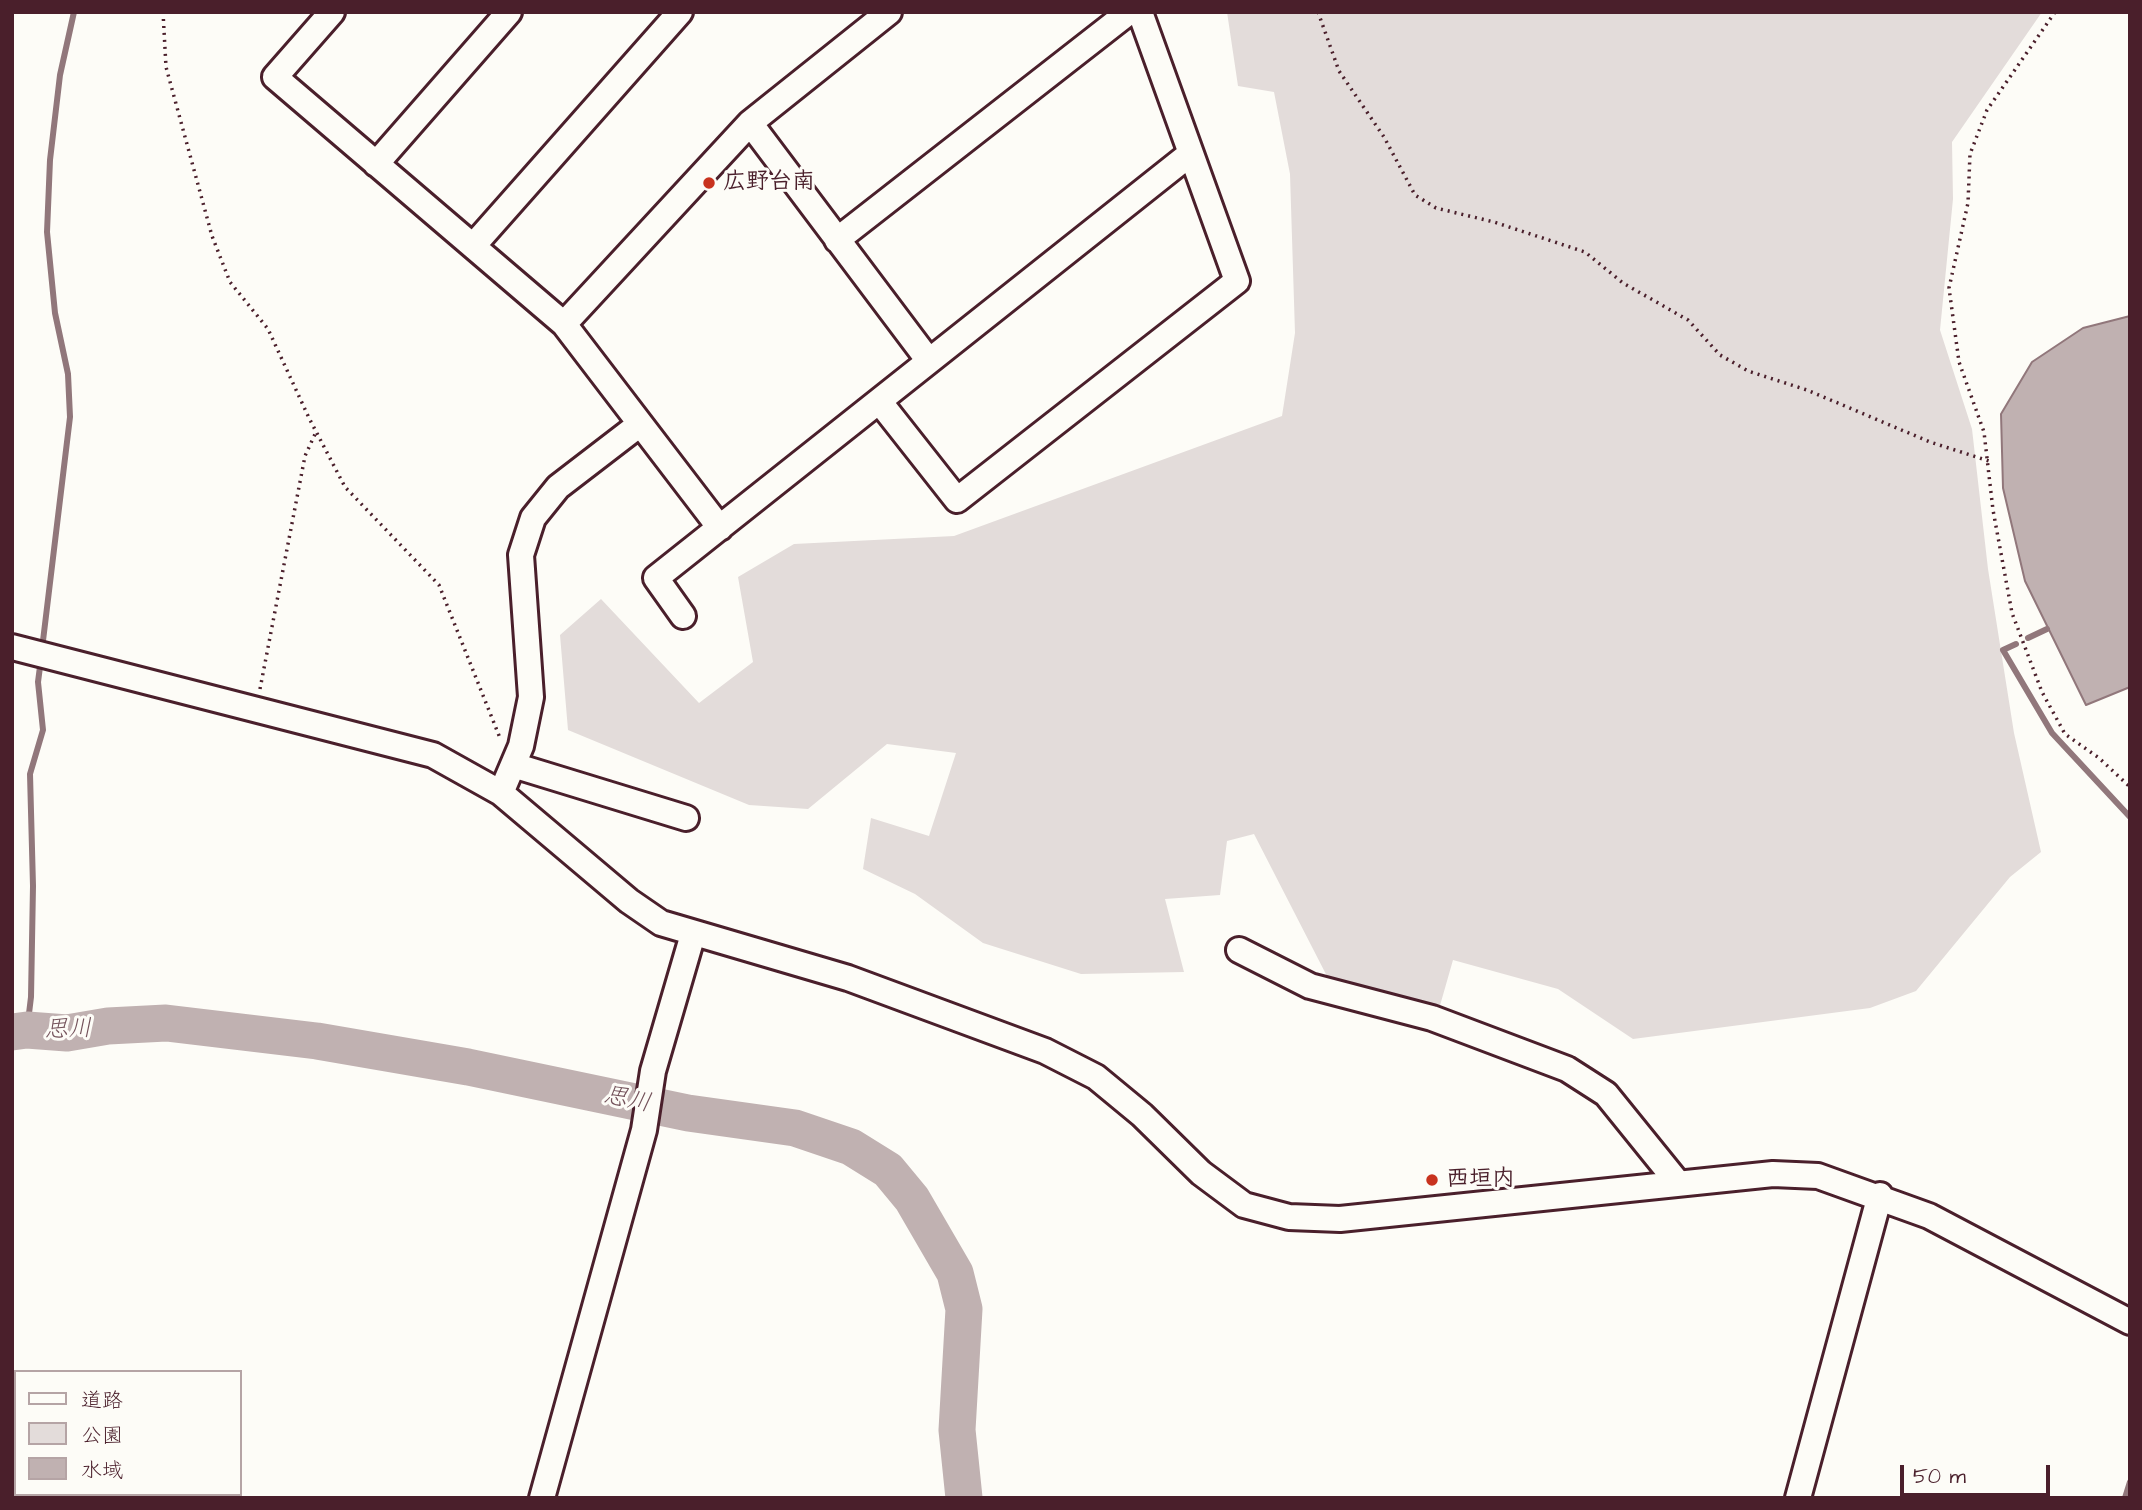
<!DOCTYPE html>
<meta charset="utf-8">
<style>
body{margin:0}
#map{position:relative;width:2142px;height:1510px;overflow:hidden;background:#fdfcf7;font-family:"Architects Daughter","Klee One",sans-serif}
canvas{display:block}
.frame{position:absolute;inset:0;border:14px solid #4a1f2b;pointer-events:none}
.legend{position:absolute;left:14px;top:1370px;width:228px;height:126px;box-sizing:border-box;background:#fdfcf7;border:2px solid #b5a4a5;margin:0;padding:9px 12px;list-style:none;font-size:21px;color:#4a1f2b}
.legend li{display:flex;align-items:center;gap:14px;height:35px}
.legend b{width:35px;border:2px solid #b5a4a5}
.scale{position:absolute;left:1900px;top:1465px;width:150px;height:32px;box-sizing:border-box;border:4px solid #4a1f2b;border-top:0;padding-left:9px;font-size:21px;line-height:24px;white-space:nowrap;color:#4a1f2b;-webkit-text-stroke:5px #fdfcf7;paint-order:stroke}
</style>
<div id="map">
<canvas width="2142" height="1510"></canvas>
<div class="frame"></div>
<ul class="legend">
<li><b style="height:9px;background:#fdfcf7"></b>道路</li>
<li><b style="height:19px;background:#e3dcda"></b>公園</li>
<li><b style="height:19px;background:#c0b1b1"></b>水域</li>
</ul>
<div class="scale">50 m</div>
</div>
<script>
const g = document.querySelector('canvas').getContext('2d');
g.lineJoin = 'round';
function fill(path, color) {
  g.fillStyle = color;
  g.fill(path, 'evenodd');
}
function toPath(rows) {
  const path = new Path2D();
  for (const r of rows) {
    path.moveTo(r[0], r[1]);
    for (let i = 2; i < r.length; i += 2) path.lineTo(r[i], r[i + 1]);
  }
  return path;
}
function stroke(path, color, width, dash) {
  g.strokeStyle = color;
  g.lineWidth = width;
  g.lineCap = dash ? 'butt' : 'round';
  g.setLineDash(dash || []);
  g.stroke(path);
}
function label(font, color, halo, rows, align = 'center') {
  g.font = font + ' "Architects Daughter","Klee One",sans-serif';
  g.lineWidth = 6;
  g.setLineDash([]);
  g.textBaseline = 'middle';
  g.strokeStyle = halo;
  g.fillStyle = color;
  for (const [text, x, y, turn = 0] of rows) {
    g.save();
    g.translate(x, y);
    g.rotate((+turn || 0) * Math.PI / 180);
    g.textAlign = isNaN(turn) ? turn : align;
    if (halo) g.strokeText(text, 0, 0);
    g.fillText(text, 0, 0);
    g.restore();
  }
}
const green = toPath([
 [1227,12,2042,12,1952,142,1953,199,1940,330,1972,429,1988,569,2014,733,2041,852,2010,877,1916,991,1870,1008,1633,1039,1558,989,1453,960,1439,1009,1331,984,1254,834,1227,841,1220,895,1165,899,1184,972,1081,974,983,943,915,894,863,869,871,818,929,836,956,753,887,744,808,809,749,805,568,730,560,635,601,599,699,703,753,662,738,577,794,544,954,536,1282,416,1295,333,1290,174,1274,92,1238,86]
]);
const water = toPath([
 [2130,316,2130,687,2086,705,2025,581,2003,488,2001,414,2032,362,2083,328,2130,316]
]);
const stream = toPath([
 [2028,638,2047,629],
 [2016,644,2003,650,2052,733,2130,817],
 [42,649,70,417,68,374,55,313,47,232,50,160,60,75,74,12],
 [27,1030,31,997,33,886,30,774,43,730,38,682,41,659],
 [2125,1498,2130,1482]
]);
const river = toPath([
 [12,1032,27,1030,67,1033,108,1026,166,1023,317,1041,468,1067,688,1113,795,1128,851,1147,888,1170,912,1199,955,1273,964,1309,957,1430,964,1498]
]);
const path = toPath([
 [163,12,166,67,212,236,230,282,268,329,309,418,345,487,439,585,500,738],
 [1318,12,1339,71,1384,137,1415,195,1436,208,1494,222,1585,252,1623,283,1688,320,1720,355,1748,371,1807,390,1930,442,1989,461],
 [2055,12,1987,110,1970,154,1968,203,1949,288,1959,362,1984,432,1993,510,2012,613,2042,692,2065,734,2099,758,2130,787],
 [260,689,305,456,316,432]
]);
const minor = toPath([
 [332,12,275,77,564,324,720,528],
 [750,123,929,361],
 [376,164,509,12],
 [837,240,1129,12],
 [473,246,680,12],
 [564,324,750,123,889,12],
 [879,401,957,500,1237,281,1140,12],
 [683,616,656,578,1190,154],
 [12,647,433,755,501,793,629,901,661,923,848,978,1045,1051,1096,1077,1142,1115,1201,1173,1244,1205,1289,1217,1340,1219,1773,1174,1818,1176,1929,1216,2130,1322],
 [513,765,686,818],
 [501,793,521,746,531,697,521,555,533,518,558,487,640,424],
 [1239,950,1310,986,1432,1018,1567,1069,1606,1094,1678,1183],
 [542,1498,644,1130,653,1071,693,934],
 [1798,1498,1880,1195]
]);
const markers = [
 [709,183,7,"#c8321e"],
 [1432,1180,7,"#c8321e"]
];
const poiNames = [
 ["広野台南",723,183],
 ["西垣内",1446,1180]
];
const waterNames = [
 ["思川",68,1031,-2],
 ["思川",627,1101,11]
];
fill(green, '#e3dcda');
fill(water, '#c0b1b1');
stroke(water, '#91777b', 2);
stroke(stream, '#91777b', 6);
stroke(river, '#c0b1b1', 37);
stroke(minor, '#4a1f2b', 30);
stroke(path, '#4a1f2b', 3.5, [2, 5]);
stroke(minor, '#fdfcf7', 24);
for (const [x, y, r, color] of markers) {
  const dot = new Path2D();
  dot.arc(x, y, r, 0, 2 * Math.PI);
  g.fillStyle = color;
  g.fill(dot);
  stroke(dot, '#fdfcf7', 2.5);
}
label('bold 23px', '#4a1f2b', '#fdfcf7', poiNames, 'left');
label('italic 24px', '#73525a', '#fdfcf7', waterNames);
</script>
